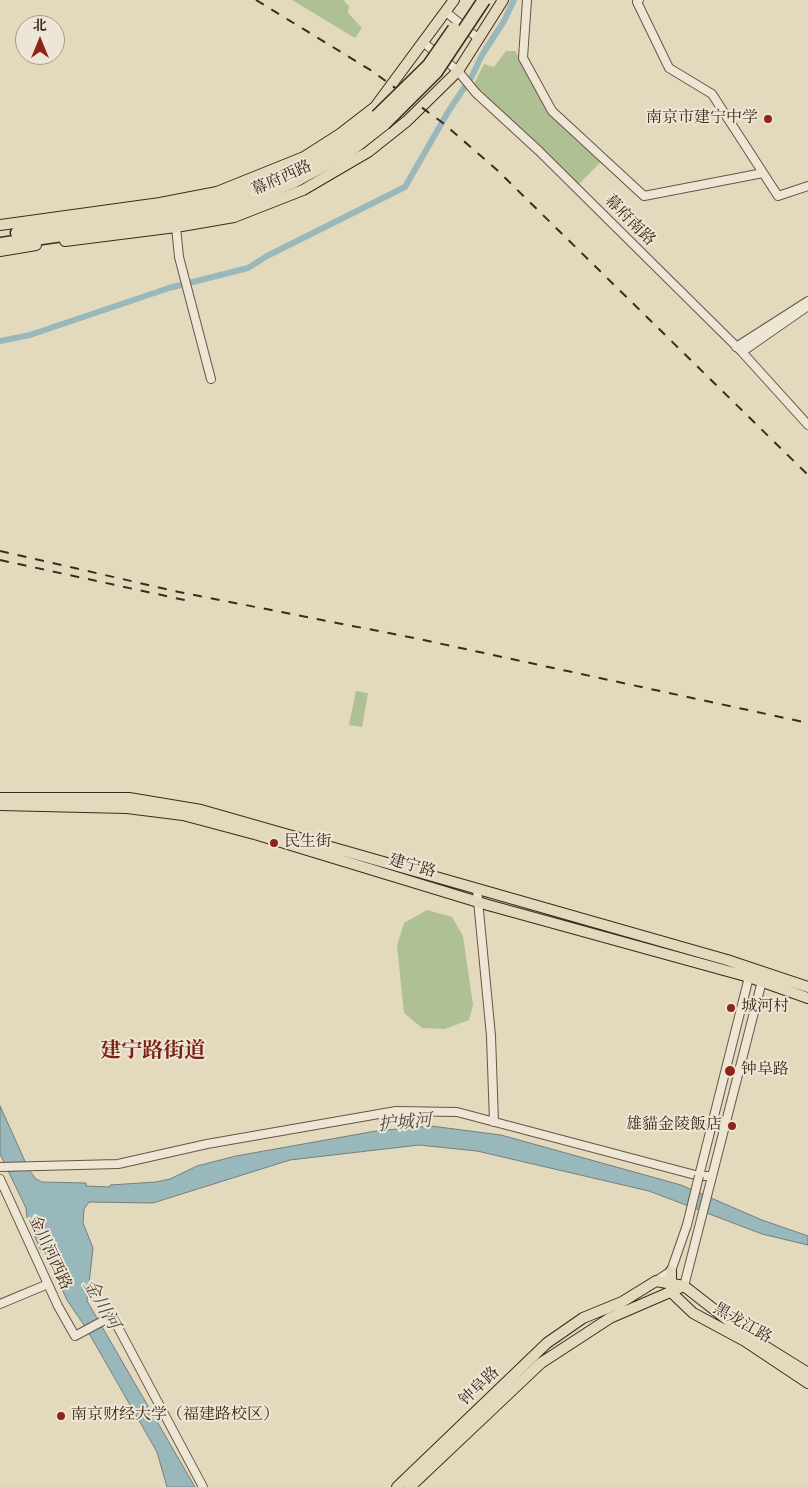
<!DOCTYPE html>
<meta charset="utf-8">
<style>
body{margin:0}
#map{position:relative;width:808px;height:1487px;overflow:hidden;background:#e3d9bd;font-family:"IM FELL Double Pica","Noto Serif SC",serif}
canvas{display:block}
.north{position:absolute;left:15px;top:15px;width:50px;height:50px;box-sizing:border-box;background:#ede6d4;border:1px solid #a89a8b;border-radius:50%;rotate:0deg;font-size:14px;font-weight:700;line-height:20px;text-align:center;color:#40281d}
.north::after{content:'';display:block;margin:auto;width:18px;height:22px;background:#8f2418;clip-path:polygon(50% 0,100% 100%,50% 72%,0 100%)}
</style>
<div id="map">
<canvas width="808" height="1487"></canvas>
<div class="north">北</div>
</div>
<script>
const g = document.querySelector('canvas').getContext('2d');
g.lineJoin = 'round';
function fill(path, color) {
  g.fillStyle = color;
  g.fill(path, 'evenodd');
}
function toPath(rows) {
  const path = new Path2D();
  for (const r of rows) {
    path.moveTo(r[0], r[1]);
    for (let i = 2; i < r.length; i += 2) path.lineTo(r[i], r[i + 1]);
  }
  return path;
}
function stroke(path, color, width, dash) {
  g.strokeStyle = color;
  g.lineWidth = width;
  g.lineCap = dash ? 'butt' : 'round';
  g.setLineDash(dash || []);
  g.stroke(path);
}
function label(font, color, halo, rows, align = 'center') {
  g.font = font + ' "IM FELL Double Pica","Noto Serif SC",serif';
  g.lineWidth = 4;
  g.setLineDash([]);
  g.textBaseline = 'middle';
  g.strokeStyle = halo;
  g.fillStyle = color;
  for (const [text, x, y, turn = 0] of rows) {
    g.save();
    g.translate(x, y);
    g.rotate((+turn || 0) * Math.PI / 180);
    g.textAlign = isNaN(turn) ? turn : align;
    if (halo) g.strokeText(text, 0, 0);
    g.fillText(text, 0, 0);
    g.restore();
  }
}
const green = toPath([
 [292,0,343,0,349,6,348,13,362,28,355,38],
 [506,51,515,51,553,116,602,161,577,186,473,86,484,64,494,67],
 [356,691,368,693,362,727,349,725],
 [427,910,452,917,463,936,473,1005,469,1020,445,1029,422,1028,404,1013,397,946,404,923]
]);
const water = toPath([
 [0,1106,29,1170,36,1179,42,1182,86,1183,86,1186,110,1187,110,1185,156,1182,170,1179,197,1166,236,1156,376,1131,431,1126,501,1135,681,1185,762,1220,808,1236,808,1245,762,1234,649,1191,477,1151,419,1145,290,1160,153,1203,89,1202,84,1209,83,1223,93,1248,87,1301,195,1487,167,1487,157,1452,86,1328,67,1300,44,1250,41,1251,27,1218,26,1208,0,1154,0,1106]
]);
const canal = toPath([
 [0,341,30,335,169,288,248,268,267,256,405,187,448,112,472,76,482,55,504,21,514,0]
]);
const minor = toPath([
 [527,0,523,58,552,111,644,196,763,173],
 [639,0,637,2,669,68,712,94,778,196,808,186],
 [446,12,479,39],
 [424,43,458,71,476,93,539,151,742,352,808,425],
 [176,227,179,257,211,379],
 [736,347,808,301],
 [742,352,808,306],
 [477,890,491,1036,494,1122],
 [0,1167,118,1164,207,1144,396,1111,457,1112,699,1176,712,1176],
 [699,1176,749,977,753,973],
 [0,1179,58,1306,75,1336,112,1316,203,1487],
 [656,1281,671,1271,687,1225],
 [684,1286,762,981,760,976],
 [0,1304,48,1284]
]);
const major = toPath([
 [0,225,160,203,217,192,304,157,340,134,375,107,454,0],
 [65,241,176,227,234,217,303,190,368,152,407,121,458,71,503,0],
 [0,251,36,245],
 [0,798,129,798,201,810,727,960,808,987],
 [0,805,127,808,183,815,258,835,488,905,749,977,808,998],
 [671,1271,671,1292,693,1313,745,1341,808,1383],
 [397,1487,547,1343,583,1318,622,1302,656,1281,684,1286,747,1335,808,1373],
 [410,1487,541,1363,610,1318,684,1286]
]);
const highway = toPath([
 [17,233,216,202,284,176,336,147,377,116],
 [0,244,222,212,293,182,347,153,384,124]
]);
const rail = toPath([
 [256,0,372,71,443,123,497,170,808,475],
 [0,551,179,592,419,639,808,723],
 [0,560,189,601]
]);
const minorBridge = toPath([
 [687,1225,699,1176]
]);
const highwayBridge = toPath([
 [377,116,429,65,454,29],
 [384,124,436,72,484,0]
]);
const markers = [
 [768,119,5,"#8f2418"],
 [274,843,5,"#8f2418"],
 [731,1008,5,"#8f2418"],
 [730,1071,6,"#8f2418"],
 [732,1126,5,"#8f2418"],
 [61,1416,5,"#8f2418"]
];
const poiNames = [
 ["南京市建宁中学",758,119,"right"],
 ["民生街",284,843],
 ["城河村",741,1008],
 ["钟阜路",741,1071],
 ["雄貓金陵飯店",722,1126,"right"],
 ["南京财经大学（福建路校区）",71,1416]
];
const streetNames = [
 ["幕府西路",282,179,-24],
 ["幕府南路",629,221,45],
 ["建宁路",412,867,16],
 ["金川河西路",49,1253,65],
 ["黑龙江路",742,1324,30],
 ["钟阜路",480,1387,-44]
];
const waterNames = [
 ["护城河",405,1124,-5],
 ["金川河",100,1305,60]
];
const districtNames = [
 ["建宁路街道",153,1052]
];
fill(green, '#afc094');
fill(water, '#99b8bb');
stroke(water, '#757e7c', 1);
stroke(canal, '#99b8bb', 6);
stroke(minor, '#695445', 10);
stroke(major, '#40281d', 12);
stroke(highway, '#40281d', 15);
stroke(minor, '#ede6d4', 8);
stroke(major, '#e3d9bd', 10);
stroke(highway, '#e3d9bd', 12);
stroke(rail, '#40281d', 2, [9, 9]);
stroke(minorBridge, '#695445', 10, []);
stroke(highwayBridge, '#40281d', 15, []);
stroke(minorBridge, '#ede6d4', 8);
stroke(highwayBridge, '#e3d9bd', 12);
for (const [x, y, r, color] of markers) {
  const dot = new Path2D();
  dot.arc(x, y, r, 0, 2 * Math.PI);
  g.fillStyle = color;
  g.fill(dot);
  stroke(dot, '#ede6d4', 2);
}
label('16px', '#40281d', '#ede6d4', poiNames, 'left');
label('16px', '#40281d', '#ede6d4', streetNames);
label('italic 18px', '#564c44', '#ede6d4', waterNames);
label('bold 21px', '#7a1f14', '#ede6d4', districtNames);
</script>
